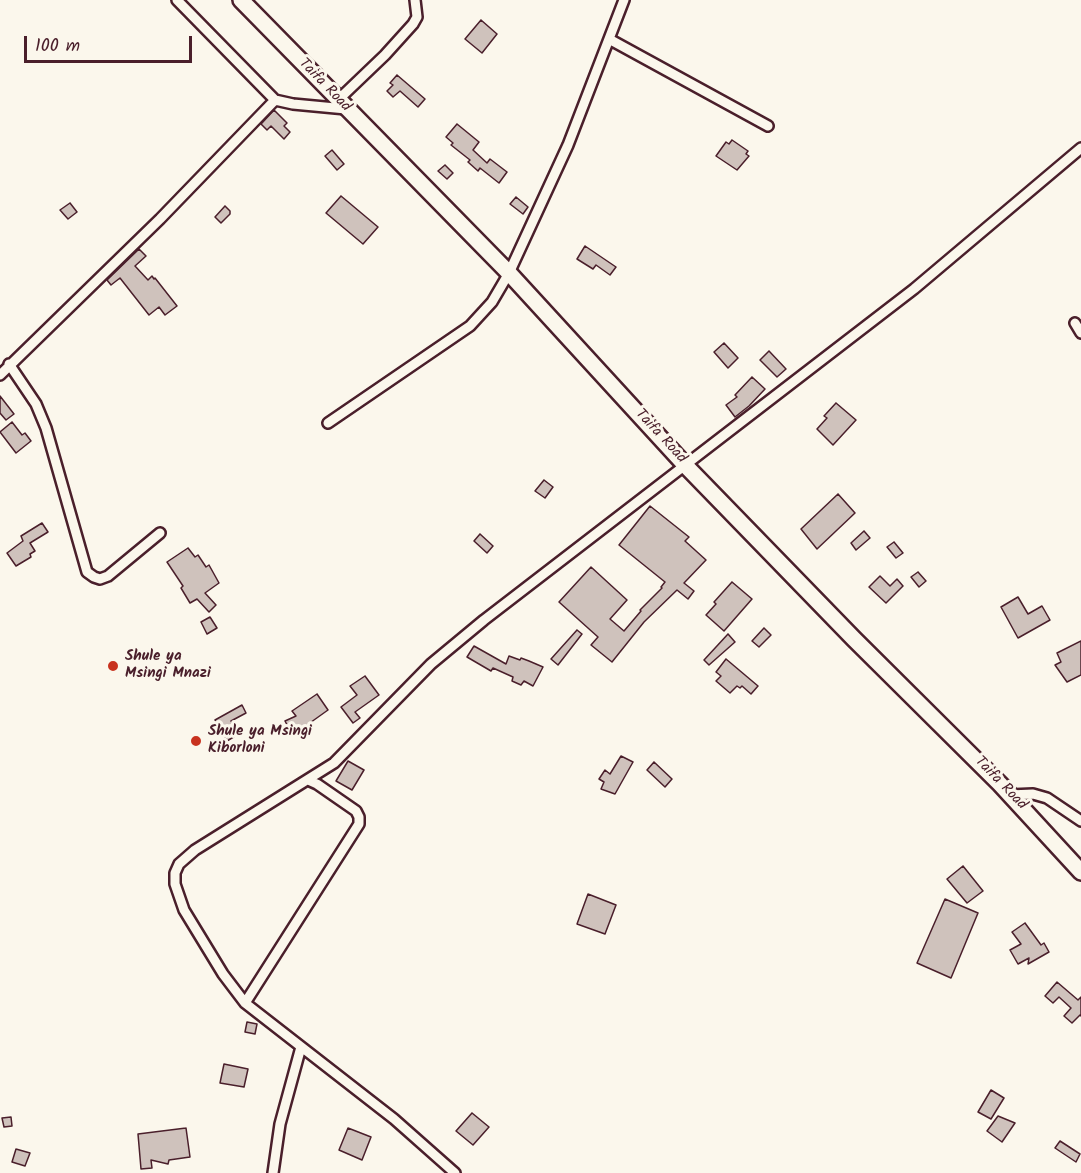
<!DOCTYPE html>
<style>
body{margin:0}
#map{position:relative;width:1081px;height:1173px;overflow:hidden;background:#fbf7ec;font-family:Kalam,sans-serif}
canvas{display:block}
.scale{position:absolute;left:24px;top:36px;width:168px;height:27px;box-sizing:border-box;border:3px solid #4a1f2b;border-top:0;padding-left:8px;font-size:18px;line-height:21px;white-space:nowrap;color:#4a1f2b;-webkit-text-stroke:4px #fbf7ec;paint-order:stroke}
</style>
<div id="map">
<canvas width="1081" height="1173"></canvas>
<div class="scale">100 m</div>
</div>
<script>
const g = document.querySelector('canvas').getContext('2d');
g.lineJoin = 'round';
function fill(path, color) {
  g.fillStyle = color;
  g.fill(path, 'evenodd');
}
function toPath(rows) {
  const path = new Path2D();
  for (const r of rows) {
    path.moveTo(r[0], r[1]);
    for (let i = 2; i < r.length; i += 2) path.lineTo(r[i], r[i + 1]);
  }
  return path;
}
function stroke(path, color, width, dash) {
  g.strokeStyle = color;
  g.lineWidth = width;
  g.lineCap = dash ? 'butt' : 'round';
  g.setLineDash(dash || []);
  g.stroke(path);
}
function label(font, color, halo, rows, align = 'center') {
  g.font = font + ' Kalam,sans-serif';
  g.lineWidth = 6;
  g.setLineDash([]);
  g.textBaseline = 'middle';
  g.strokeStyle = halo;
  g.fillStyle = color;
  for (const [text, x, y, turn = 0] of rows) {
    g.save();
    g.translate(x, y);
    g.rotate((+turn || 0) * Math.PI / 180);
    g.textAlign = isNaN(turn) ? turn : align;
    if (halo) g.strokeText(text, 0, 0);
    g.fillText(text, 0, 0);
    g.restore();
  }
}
const building = toPath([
 [481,20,497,34,482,53,465,39,481,20],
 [397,75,425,99,418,107,400,91,393,97,387,91,393,85,390,83,397,75],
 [274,110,287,123,284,126,290,132,284,139,271,126,267,130,261,124,274,110],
 [457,124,479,142,473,150,487,163,490,159,507,172,499,183,480,168,478,171,468,162,470,160,451,145,453,143,446,137,457,124],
 [732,140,748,151,746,154,749,156,737,170,716,156,726,142,729,144,732,140],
 [332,150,344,164,337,170,325,156,332,150],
 [445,165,453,173,447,179,438,171,445,165],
 [341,196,378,227,363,244,326,213,341,196],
 [516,197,528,207,523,214,510,204,516,197],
 [70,203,77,212,68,219,60,210,70,203],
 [225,206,230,211,230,214,221,223,215,217,225,206],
 [585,246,616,267,610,275,596,265,593,269,577,259,585,246],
 [139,249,146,256,135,266,148,280,152,276,154,279,155,278,177,306,165,315,159,307,149,315,120,278,111,285,107,280,139,249],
 [724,343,738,358,728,368,714,352,724,343],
 [769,351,786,369,777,377,760,360,769,351],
 [752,377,765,389,749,406,735,417,726,405,737,397,735,395,752,377],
 [0,396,14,414,6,420,0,413,0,396],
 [836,403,856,420,833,445,817,429,827,418,824,416,836,403],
 [12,422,22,435,25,433,31,441,16,453,0,432,12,422],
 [544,480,553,487,545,498,535,491,544,480],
 [838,494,855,513,817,549,801,529,838,494],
 [650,506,689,537,685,541,706,560,684,583,694,591,688,599,677,590,644,622,612,662,591,645,598,637,559,602,591,567,627,600,610,619,624,631,641,611,640,610,662,588,661,587,665,582,619,545,650,506],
 [42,523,48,532,30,543,35,551,30,554,31,557,16,566,7,553,23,541,21,536,42,523],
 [864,531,870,538,856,550,851,543,864,531],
 [480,534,493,546,487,553,474,541,480,534],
 [894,542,903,553,896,558,887,547,894,542],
 [188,548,195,557,198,555,206,567,209,565,219,583,205,593,216,605,209,612,197,599,190,603,181,588,183,586,167,562,188,548],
 [918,572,926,581,919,587,911,577,918,572],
 [880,576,890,586,897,579,903,586,886,603,869,587,880,576],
 [732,582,752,599,724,631,706,615,716,604,714,602,732,582],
 [1018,597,1028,614,1042,606,1050,620,1018,638,1001,607,1018,597],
 [210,617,217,628,207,634,201,622,210,617],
 [764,628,771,635,759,647,752,641,764,628],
 [577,630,582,634,558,665,551,659,577,630],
 [728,634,735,642,709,665,704,660,728,634],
 [1081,641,1081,675,1067,682,1055,665,1061,662,1057,653,1081,641],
 [474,646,506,664,509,656,520,660,521,658,529,661,543,667,533,686,524,681,521,685,512,681,513,677,493,668,491,671,467,657,474,646],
 [726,659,758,686,751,694,742,686,740,688,737,686,730,693,716,681,721,676,716,672,726,659],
 [365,676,379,695,355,712,360,718,353,723,341,707,357,695,350,686,365,676],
 [317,694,328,710,307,725,308,727,292,734,285,721,296,716,292,711,317,694],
 [242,705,246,713,231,721,240,733,227,741,215,720,242,705],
 [621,756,633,762,615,794,601,789,604,782,599,779,605,770,610,774,621,756],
 [348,761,364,770,352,790,336,781,348,761],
 [654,762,672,779,665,787,647,770,654,762],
 [963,866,983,891,967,903,947,879,963,866],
 [588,894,616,905,605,934,577,924,588,894],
 [945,899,978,913,951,978,917,963,945,899],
 [1025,923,1041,945,1044,943,1049,952,1028,964,1029,958,1018,964,1010,950,1021,944,1012,932,1025,923],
 [1057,982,1078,1000,1081,997,1081,1016,1080,1015,1072,1023,1064,1016,1071,1008,1059,997,1053,1003,1045,996,1057,982],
 [247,1022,257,1024,255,1034,245,1032,247,1022],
 [224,1064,248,1069,244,1087,220,1083,224,1064],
 [991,1090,1004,1098,991,1119,978,1112,991,1090],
 [472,1113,489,1127,473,1145,456,1131,472,1113],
 [998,1116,1015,1123,1002,1142,987,1131,998,1116],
 [11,1117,12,1126,4,1127,2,1118,11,1117],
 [186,1128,190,1157,169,1160,168,1164,151,1160,152,1168,141,1169,138,1134,186,1128],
 [348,1128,371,1137,362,1160,339,1150,348,1128],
 [1060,1141,1080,1154,1076,1162,1055,1148,1060,1141],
 [16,1149,30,1153,25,1166,12,1162,16,1149]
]);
const minor = toPath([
 [177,0,275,100,293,104,346,109],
 [609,39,768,126],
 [338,100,385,55,413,24,417,17,415,0],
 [1075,323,1081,333],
 [9,364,36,404,46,428,87,572,94,577,100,579,108,576,160,533],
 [0,375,160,219,275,100],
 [328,423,470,326,492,302,509,273,568,145,624,0],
 [1010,795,1033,794,1047,798,1081,821],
 [245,1003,359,824,359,817,356,811,317,784,308,780],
 [273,1173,280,1124,301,1047],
 [455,1173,394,1119,245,1003,223,974,184,910,175,884,175,873,179,864,195,850,334,763,431,664,484,620,914,289,1081,148]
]);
const trunk = toPath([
 [241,0,509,273,685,465,854,639,1000,784,1081,872]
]);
const markers = [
 [113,666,6,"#c8321e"],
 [196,741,6,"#c8321e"]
];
const streetNames = [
 ["Taifa Road",324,86,46],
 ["Taifa Road",660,437,47],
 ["Taifa Road",1000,784,46]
];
const poiNames = [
 ["Shule ya",125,657],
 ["Msingi Mnazi",125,674],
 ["Shule ya Msingi",208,732],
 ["Kiborloni",208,749]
];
fill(building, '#cfc2bc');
stroke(building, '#4a1f2b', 1.5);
stroke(minor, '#4a1f2b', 14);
stroke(trunk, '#4a1f2b', 20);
stroke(minor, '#fbf7ec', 9);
stroke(trunk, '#fbf7ec', 15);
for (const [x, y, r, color] of markers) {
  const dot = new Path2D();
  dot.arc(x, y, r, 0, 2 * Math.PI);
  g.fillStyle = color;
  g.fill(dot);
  stroke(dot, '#fbf7ec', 2);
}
label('15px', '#4a1f2b', '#fbf7ec', streetNames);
label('bold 15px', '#4a1f2b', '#fbf7ec', poiNames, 'left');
</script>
